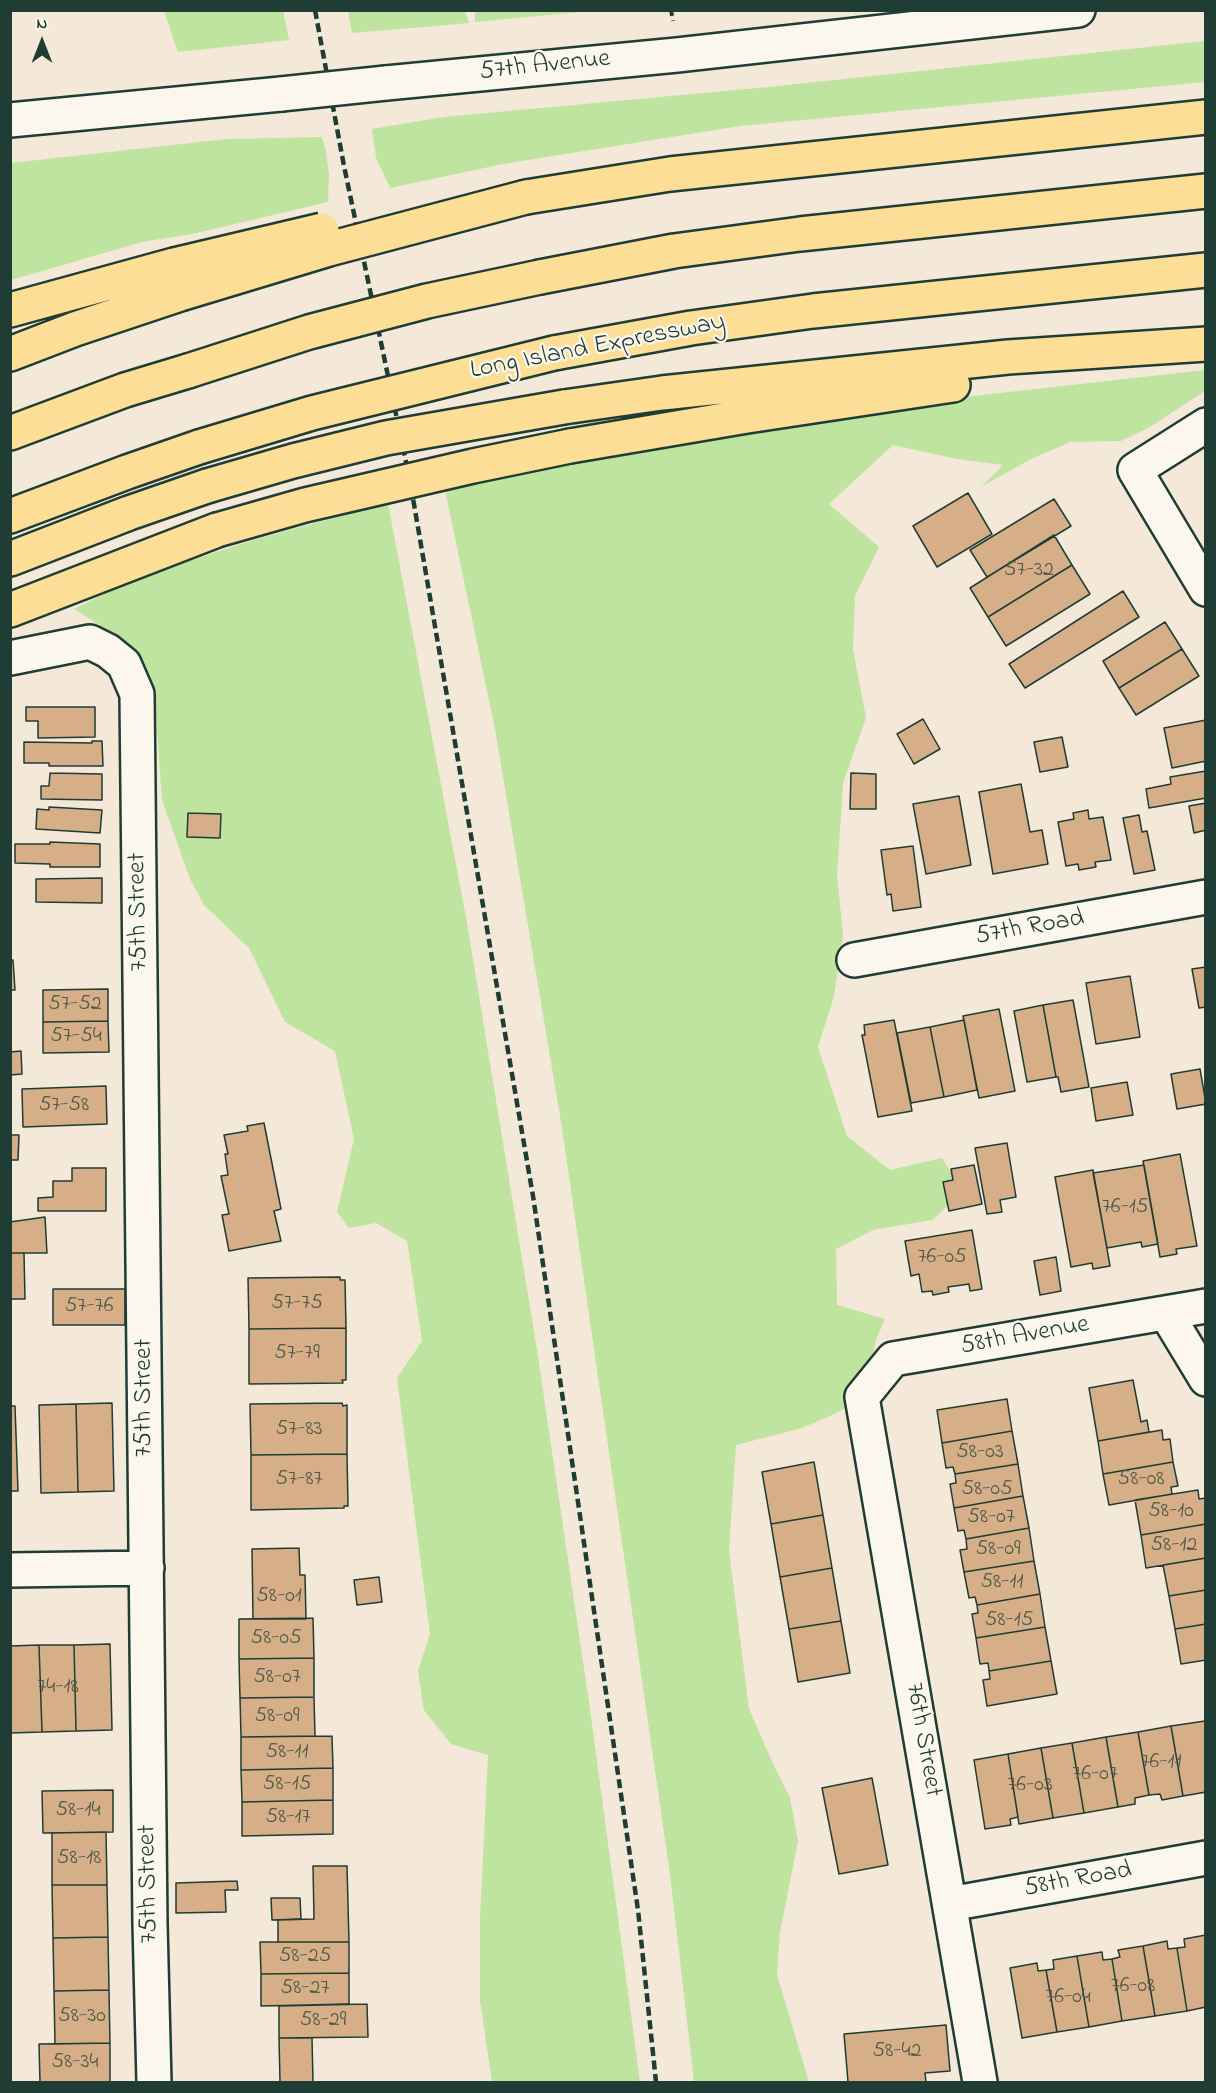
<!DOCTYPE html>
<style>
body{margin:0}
#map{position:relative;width:1216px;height:2093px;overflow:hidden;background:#f4e8d8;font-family:"Indie Flower",sans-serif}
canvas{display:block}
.frame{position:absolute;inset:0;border:12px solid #1f3d34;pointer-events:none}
.north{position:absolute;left:12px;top:12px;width:60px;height:60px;-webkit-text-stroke:4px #fbf7ec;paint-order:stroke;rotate:0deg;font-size:16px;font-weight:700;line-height:24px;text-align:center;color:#1f3d34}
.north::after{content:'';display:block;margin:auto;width:21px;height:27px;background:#1f3d34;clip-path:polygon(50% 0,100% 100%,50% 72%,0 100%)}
</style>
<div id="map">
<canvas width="1216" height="2093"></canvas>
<div class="frame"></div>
<div class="north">N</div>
</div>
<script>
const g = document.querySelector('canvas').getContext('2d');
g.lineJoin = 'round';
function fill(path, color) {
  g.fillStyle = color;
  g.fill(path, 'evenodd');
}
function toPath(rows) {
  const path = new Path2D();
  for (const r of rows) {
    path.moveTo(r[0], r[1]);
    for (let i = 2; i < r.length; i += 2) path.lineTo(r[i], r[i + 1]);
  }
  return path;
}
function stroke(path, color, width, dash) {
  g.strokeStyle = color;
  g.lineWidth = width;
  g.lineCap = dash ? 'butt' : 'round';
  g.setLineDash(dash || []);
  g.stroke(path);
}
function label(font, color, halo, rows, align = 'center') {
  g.font = font + ' "Indie Flower",sans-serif';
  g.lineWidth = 4.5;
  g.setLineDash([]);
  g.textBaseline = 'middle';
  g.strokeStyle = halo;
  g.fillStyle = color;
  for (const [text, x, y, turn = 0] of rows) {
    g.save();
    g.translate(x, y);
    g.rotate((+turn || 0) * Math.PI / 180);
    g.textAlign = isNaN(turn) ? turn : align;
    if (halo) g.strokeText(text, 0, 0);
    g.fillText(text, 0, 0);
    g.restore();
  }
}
const green = toPath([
 [475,10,592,10,592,11,475,22],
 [164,11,283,11,289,40,178,52],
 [348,11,465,11,469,23,352,33],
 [1205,41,1205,82,740,126,503,164,390,188,376,158,372,129,444,117,768,87],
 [322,137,326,152,329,175,328,202,197,233,142,242,11,280,11,163,227,139],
 [1205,370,1205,391,1150,427,1121,441,1070,442,1031,459,981,487,1003,465,957,459,893,445,829,504,879,547,855,596,853,649,866,718,843,783,837,876,843,935,834,996,818,1047,847,1136,890,1170,942,1158,962,1191,933,1220,873,1230,836,1249,837,1305,885,1319,875,1342,872,1383,849,1406,830,1416,802,1428,736,1445,729,1551,749,1709,774,1766,790,1798,798,1841,780,1932,777,1975,809,2082,694,2082,670,1874,562,1128,495,729,445,490,831,412],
 [388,503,467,923,537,1350,590,1709,640,2082,492,2082,480,2000,480,1920,488,1755,451,1744,424,1710,418,1671,430,1634,397,1378,422,1341,407,1241,376,1223,349,1228,337,1212,354,1139,335,1051,285,1022,249,948,204,905,190,879,162,800,155,703,145,676,112,633,74,609,132,580,250,541]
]);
const building = toPath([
 [968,493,992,534,937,567,913,526,968,493],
 [1054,499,1071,526,987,577,970,550,1054,499],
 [1054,535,1072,565,988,617,970,588,1054,535],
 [1072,565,1090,594,1006,646,988,617,1072,565],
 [1123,591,1139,617,1025,688,1009,664,1123,591],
 [1165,622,1182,649,1119,688,1103,661,1165,622],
 [1182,649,1199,676,1136,715,1119,688,1182,649],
 [26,707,95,707,95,737,38,738,38,721,26,721,26,707],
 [923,719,940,749,914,764,897,734,923,719],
 [1206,720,1206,761,1172,768,1164,728,1206,720],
 [1062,737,1068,767,1040,772,1034,742,1062,737],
 [92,741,102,741,103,766,49,766,49,763,24,763,24,742,92,743,92,741],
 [1206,771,1206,798,1149,808,1146,789,1171,784,1170,777,1206,771],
 [50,773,102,774,102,800,41,799,41,786,49,786,50,773],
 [851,773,876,774,876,809,850,809,851,773],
 [1021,784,1030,832,1042,830,1048,864,993,874,979,792,1021,784],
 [959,796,971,865,926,874,913,804,959,796],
 [1206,803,1206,830,1194,833,1189,806,1206,803],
 [49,807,102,810,100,833,36,829,37,809,49,810,49,807],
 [1088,810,1089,819,1103,817,1111,860,1095,862,1096,867,1079,870,1078,864,1066,866,1058,822,1074,819,1073,813,1088,810],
 [188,813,221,814,220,838,187,837,188,813],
 [1139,815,1142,832,1147,831,1155,870,1134,874,1123,818,1139,815],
 [50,842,100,844,100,867,50,867,50,864,15,863,15,844,50,844,50,842],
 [913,846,921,907,893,911,891,894,887,895,881,850,913,846],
 [102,878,102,903,36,902,36,879,102,878],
 [13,960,15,990,10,990,10,961,13,960],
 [1206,967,1206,1007,1199,1008,1192,969,1206,967],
 [1130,976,1140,1037,1096,1044,1086,983,1130,976],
 [108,989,108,1021,43,1022,43,990,108,989],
 [1073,1000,1089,1087,1061,1092,1058,1077,1056,1077,1043,1005,1073,1000],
 [1043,1005,1056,1077,1027,1082,1014,1011,1043,1005],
 [999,1009,1015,1091,979,1098,963,1016,999,1009],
 [894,1020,912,1111,878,1117,862,1035,865,1035,864,1025,894,1020],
 [964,1020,977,1090,944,1097,930,1027,964,1020],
 [108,1021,109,1052,43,1053,43,1022,108,1021],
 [930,1027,944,1097,911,1103,897,1033,930,1027],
 [21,1051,22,1074,10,1075,10,1052,21,1051],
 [1200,1069,1206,1104,1177,1109,1171,1074,1200,1069],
 [1127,1082,1133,1115,1096,1121,1091,1088,1127,1082],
 [106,1086,107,1124,23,1127,22,1089,106,1086],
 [264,1123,281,1209,274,1211,281,1241,229,1251,222,1215,229,1214,221,1176,228,1175,225,1154,228,1154,224,1135,248,1131,247,1126,264,1123],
 [10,1135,19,1135,18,1160,10,1160,10,1135],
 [1007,1143,1016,1197,1000,1200,1002,1212,987,1214,975,1148,1007,1143],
 [1180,1154,1197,1246,1176,1249,1177,1254,1160,1257,1143,1161,1180,1154],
 [974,1165,982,1204,949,1211,943,1182,953,1180,951,1169,974,1165],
 [1144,1165,1158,1244,1142,1247,1141,1242,1107,1248,1093,1173,1144,1165],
 [72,1168,106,1168,106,1211,38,1211,38,1198,53,1197,53,1181,72,1181,72,1168],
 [1093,1170,1110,1266,1093,1269,1092,1263,1071,1267,1055,1177,1093,1170],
 [45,1217,47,1253,10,1253,10,1222,45,1217],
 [972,1230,982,1289,970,1291,969,1284,948,1287,949,1292,933,1295,932,1291,922,1292,919,1274,911,1276,905,1241,972,1230],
 [10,1253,24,1253,25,1299,10,1299,10,1253],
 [1056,1257,1061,1291,1040,1295,1034,1261,1056,1257],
 [340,1277,340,1280,345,1280,346,1328,249,1329,248,1278,340,1277],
 [53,1289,125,1289,125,1325,53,1325,53,1289],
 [346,1328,346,1380,342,1380,343,1383,249,1384,249,1329,346,1328],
 [1133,1380,1141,1422,1147,1420,1149,1432,1098,1441,1089,1388,1133,1380],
 [1007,1399,1012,1431,942,1443,937,1410,1007,1399],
 [112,1403,114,1491,78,1492,76,1404,112,1403],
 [342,1403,343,1406,347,1405,347,1454,251,1455,250,1404,342,1403],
 [76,1404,78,1492,41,1493,39,1405,76,1404],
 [10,1406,15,1406,18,1491,10,1491,10,1406],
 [1162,1430,1163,1440,1170,1439,1173,1462,1103,1474,1098,1441,1162,1430],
 [1012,1431,1018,1464,955,1474,953,1467,946,1468,942,1443,1012,1431],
 [347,1454,348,1506,344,1506,344,1508,251,1510,251,1455,347,1454],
 [814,1462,823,1515,771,1524,762,1472,814,1462],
 [1173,1462,1178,1486,1171,1487,1172,1494,1109,1505,1103,1474,1173,1462],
 [1018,1464,1023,1496,954,1508,950,1484,956,1483,955,1474,1018,1464],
 [1198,1490,1199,1499,1206,1498,1206,1524,1141,1535,1135,1500,1198,1490],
 [1023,1496,1029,1528,966,1539,964,1530,958,1531,954,1508,1023,1496],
 [823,1515,832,1568,780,1577,771,1524,823,1515],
 [1206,1524,1206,1558,1146,1568,1141,1535,1206,1524],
 [1029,1528,1034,1561,964,1572,960,1550,967,1549,966,1539,1029,1528],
 [299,1548,300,1575,305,1575,306,1619,253,1619,252,1549,299,1548],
 [1206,1558,1206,1590,1169,1596,1163,1565,1206,1558],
 [1034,1561,1040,1594,977,1605,975,1597,969,1598,964,1572,1034,1561],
 [832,1568,841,1621,789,1629,780,1577,832,1568],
 [379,1577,382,1602,357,1605,354,1580,379,1577],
 [1206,1590,1206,1624,1175,1629,1169,1596,1206,1590],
 [1040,1594,1045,1627,976,1638,972,1614,978,1613,977,1605,1040,1594],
 [313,1618,314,1658,239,1659,239,1619,313,1618],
 [841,1621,850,1673,798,1682,789,1629,841,1621],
 [1206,1624,1206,1660,1181,1664,1175,1629,1206,1624],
 [1045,1627,1051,1661,989,1671,988,1663,980,1664,976,1638,1045,1627],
 [110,1644,112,1730,76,1731,74,1645,110,1644],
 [39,1645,42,1732,10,1733,10,1646,39,1645],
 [39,1645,74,1645,76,1731,42,1732,39,1645],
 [314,1658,314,1697,240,1698,239,1659,314,1658],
 [1051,1661,1057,1694,987,1706,983,1680,990,1679,989,1671,1051,1661],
 [314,1697,315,1736,241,1737,240,1698,314,1697],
 [1205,1721,1206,1792,1183,1796,1171,1726,1205,1721],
 [1171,1726,1183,1796,1162,1800,1160,1794,1149,1795,1138,1732,1171,1726],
 [1138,1732,1149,1795,1135,1798,1135,1804,1118,1807,1106,1737,1138,1732],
 [332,1736,333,1768,241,1770,241,1737,332,1736],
 [1106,1737,1118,1807,1084,1813,1072,1743,1106,1737],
 [1072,1743,1084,1813,1053,1818,1041,1748,1072,1743],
 [1041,1748,1053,1818,1019,1824,1008,1754,1041,1748],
 [1008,1754,1018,1817,1010,1819,1011,1825,985,1829,974,1760,1008,1754],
 [333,1768,333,1800,242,1802,241,1770,333,1768],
 [872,1778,888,1865,839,1874,822,1788,872,1778],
 [113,1790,113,1832,43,1833,42,1791,113,1790],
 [333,1800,333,1834,242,1836,242,1802,333,1800],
 [106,1832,107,1885,52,1885,52,1833,106,1832],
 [313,1866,347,1866,349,1942,278,1942,278,1920,314,1919,313,1866],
 [237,1881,238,1890,225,1890,226,1912,176,1913,176,1883,237,1881],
 [52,1885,107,1885,108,1937,53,1938,52,1885],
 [271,1898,300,1898,301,1919,272,1920,271,1898],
 [1206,1935,1206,2007,1187,2011,1177,1948,1185,1947,1184,1939,1206,1935],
 [108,1937,109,1990,54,1991,53,1938,108,1937],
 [1167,1941,1168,1949,1177,1948,1187,2011,1155,2016,1143,1946,1167,1941],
 [260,1942,349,1942,349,1973,261,1974,260,1942],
 [1143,1946,1155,2016,1122,2021,1112,1959,1120,1957,1118,1950,1143,1946],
 [1102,1952,1103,1960,1112,1959,1122,2021,1089,2027,1077,1956,1102,1952],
 [1077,1956,1089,2027,1057,2032,1046,1970,1054,1969,1053,1960,1077,1956],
 [1037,1963,1038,1971,1046,1970,1057,2032,1022,2038,1010,1968,1037,1963],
 [349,1973,349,2004,261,2006,261,1974,349,1973],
 [109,1990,110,2043,55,2044,54,1991,109,1990],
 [367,2004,368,2037,279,2038,279,2006,367,2004],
 [946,2025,950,2071,925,2073,926,2082,848,2082,844,2034,946,2025],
 [279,2038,312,2038,313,2082,280,2082,279,2038],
 [110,2043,110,2082,40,2082,39,2044,110,2043]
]);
const path = toPath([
 [671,10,673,21]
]);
const street = toPath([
 [1206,425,1135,470,1206,589],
 [10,658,90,642,108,651,124,664,137,694,150,1924,154,2082],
 [854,960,1206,897],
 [1166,1313,1206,1379],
 [10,1570,147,1568],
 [950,1904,1206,1858],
 [980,2082,862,1397,893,1359,1206,1306]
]);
const secondary = toPath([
 [386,83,677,55,1078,10],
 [10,120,281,94]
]);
const highway = toPath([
 [526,197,670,174,1206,117],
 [540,277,674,251,800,234,1206,191],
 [10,310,174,265],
 [554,353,691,328,813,311,1206,270],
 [10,354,75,329,180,294],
 [564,407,662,393,1008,357,1206,344],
 [10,433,125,390,188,371],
 [570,446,747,416,953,385],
 [10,516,127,472,199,447],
 [10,559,129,513,207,486],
 [10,610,217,530]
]);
const rail = toPath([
 [315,10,344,166,410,481,533,1196,638,1910,656,2082]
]);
const secondaryBridge = toPath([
 [281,94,386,83]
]);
const highwayBridge = toPath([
 [174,265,322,230],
 [180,294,329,249,526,197],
 [188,371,309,332,427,301,540,277],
 [199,447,312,413,554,353],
 [207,486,293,461,386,438,564,407],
 [217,530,305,505,473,466,570,446]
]);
const numberNames = [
 ["57-32",1029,571],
 ["57-52",75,1005],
 ["57-54",76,1037],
 ["57-58",64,1106],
 ["76-15",1125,1208],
 ["76-05",942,1258],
 ["57-75",297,1304],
 ["57-76",89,1307],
 ["57-79",297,1354],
 ["57-83",299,1430],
 ["58-03",980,1453],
 ["57-87",299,1480],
 ["58-08",1141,1480],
 ["58-05",987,1490],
 ["58-10",1171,1512],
 ["58-07",991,1518],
 ["58-12",1174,1546],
 ["58-09",998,1550],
 ["58-11",1002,1583],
 ["58-01",279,1597],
 ["58-15",1009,1621],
 ["58-05",276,1639],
 ["58-07",277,1678],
 ["74-18",58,1688],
 ["58-09",277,1717],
 ["58-11",287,1753],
 ["76-11",1161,1763],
 ["76-07",1095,1775],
 ["58-15",287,1785],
 ["76-03",1030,1786],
 ["58-14",78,1811],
 ["58-17",288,1818],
 ["58-18",79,1859],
 ["58-25",305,1957],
 ["76-08",1133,1987],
 ["58-27",305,1989],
 ["76-04",1068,1998],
 ["58-30",82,2017],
 ["58-29",323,2021],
 ["58-42",897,2052],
 ["58-34",75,2063]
];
const streetNames = [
 ["57th Avenue",545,67,-6],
 ["Long Island Expressway",598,348,-11],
 ["75th Street",140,912,-91],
 ["57th Road",1030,929,-10],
 ["58th Avenue",1025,1337,-10],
 ["75th Street",146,1398,-90],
 ["76th Street",922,1740,80],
 ["58th Road",1078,1881,-10],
 ["75th Street",150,1884,-91]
];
fill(green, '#bee49f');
fill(building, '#d6ae87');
stroke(building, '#1f3d34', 1.5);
stroke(street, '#1f3d34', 38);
stroke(secondary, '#1f3d34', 38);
stroke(highway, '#1f3d34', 38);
stroke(path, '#1f3d34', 4, [6, 4.5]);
stroke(street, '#fbf7ec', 33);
stroke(secondary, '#fbf7ec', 33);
stroke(highway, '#fdde96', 33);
stroke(rail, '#1f3d34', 4.5, [9, 4.5]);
stroke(secondaryBridge, '#1f3d34', 38, []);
stroke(highwayBridge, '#1f3d34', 38, []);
stroke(secondaryBridge, '#fbf7ec', 33);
stroke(highwayBridge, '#fdde96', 33);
label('22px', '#4d5949', null, numberNames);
label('26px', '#1f3d34', '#fbf7ec', streetNames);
</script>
